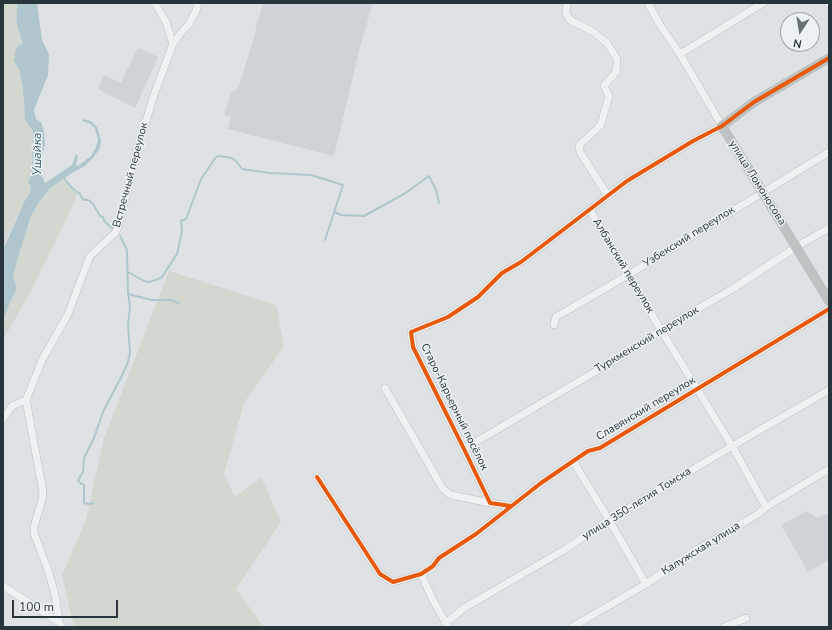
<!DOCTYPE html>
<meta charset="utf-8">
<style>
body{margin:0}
#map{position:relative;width:832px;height:630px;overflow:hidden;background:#dfe2e4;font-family:"Nunito Sans",sans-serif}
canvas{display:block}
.frame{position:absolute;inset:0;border:4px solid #28353b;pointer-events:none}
.north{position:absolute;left:780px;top:12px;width:40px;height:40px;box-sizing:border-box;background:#ecf2f3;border:1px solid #9ea6a9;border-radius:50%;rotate:192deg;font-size:11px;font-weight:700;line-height:16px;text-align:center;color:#28353b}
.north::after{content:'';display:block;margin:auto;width:14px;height:18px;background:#687276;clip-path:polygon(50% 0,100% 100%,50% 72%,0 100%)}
.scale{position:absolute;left:12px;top:600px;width:106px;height:18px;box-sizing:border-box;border:2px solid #28353b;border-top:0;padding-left:5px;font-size:12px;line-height:14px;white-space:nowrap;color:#28353b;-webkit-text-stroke:3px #ecf2f3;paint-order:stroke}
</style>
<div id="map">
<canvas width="832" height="630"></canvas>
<div class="frame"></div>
<div class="north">N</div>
<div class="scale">100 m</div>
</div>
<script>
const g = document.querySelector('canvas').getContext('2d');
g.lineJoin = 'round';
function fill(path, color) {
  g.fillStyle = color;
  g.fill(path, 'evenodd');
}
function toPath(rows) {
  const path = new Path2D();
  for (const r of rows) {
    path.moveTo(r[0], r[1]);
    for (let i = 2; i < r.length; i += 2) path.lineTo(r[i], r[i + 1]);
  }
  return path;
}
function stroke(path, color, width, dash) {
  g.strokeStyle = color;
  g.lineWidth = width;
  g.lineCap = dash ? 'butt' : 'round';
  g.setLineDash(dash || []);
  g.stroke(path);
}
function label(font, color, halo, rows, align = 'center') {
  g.font = font + ' "Nunito Sans",sans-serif';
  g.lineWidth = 3;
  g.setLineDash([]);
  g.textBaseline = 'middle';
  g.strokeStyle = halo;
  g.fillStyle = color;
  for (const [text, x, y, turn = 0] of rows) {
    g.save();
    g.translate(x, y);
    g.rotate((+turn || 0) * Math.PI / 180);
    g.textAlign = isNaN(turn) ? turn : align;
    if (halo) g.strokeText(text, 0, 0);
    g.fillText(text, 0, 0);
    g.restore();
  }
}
const built = toPath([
 [263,3,373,3,360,47,334,156,228,129,231,117,224,115,231,93,239,87,255,33,256,27],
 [138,48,158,57,135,108,98,89,104,75,121,83],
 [807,511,817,518,829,513,829,559,827,561,808,572,781,525]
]);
const green = toPath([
 [3,3,25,3,29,26,14,61,19,70,23,89,25,119,28,125,33,131,32,169,28,183,31,186,30,193,24,202,7,238,3,250],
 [63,179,77,194,74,203,30,293,3,340,3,321,8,307,17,288,13,277,16,264,31,216,40,201,49,189],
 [169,271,276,305,284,346,244,403,224,474,235,497,261,477,281,522,236,589,264,627,74,627,62,576,86,519,104,438]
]);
const water = toPath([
 [25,3,37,3,42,40,49,55,48,75,34,110,36,119,41,122,44,131,45,144,41,162,42,176,45,183,72,165,76,154,78,156,76,165,78,166,91,156,96,147,98,140,95,128,89,123,82,121,84,119,91,121,97,127,101,140,100,148,93,158,85,166,72,173,49,189,40,201,31,216,16,264,13,277,17,288,8,307,3,321,3,250,24,202,30,193,31,186,28,183,32,169,33,131,28,125,25,119,23,89,19,70,14,61,16,48,23,43,29,26]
]);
const stream = toPath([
 [64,178,72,188,80,194,82,198,84,200,88,200,93,204,100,216,103,217,104,221,113,229],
 [334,212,341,215,364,216,404,194,429,176,436,190,439,203],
 [128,272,144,281,149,282,156,280,162,277,177,254,182,231,181,221,186,219,201,179,216,157,220,156,232,158,237,162,242,169,269,173,311,175,343,185,325,240],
 [128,294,152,300,171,300,179,303],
 [94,503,89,504,84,503,84,485,80,483,78,480,83,472,84,458,94,438,103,412,117,385,120,380,128,362,130,352,128,325,130,307,128,292,127,254,127,250,120,236]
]);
const river = toPath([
 [24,3,23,22,31,48]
]);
const street = toPath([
 [155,3,166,22,173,44],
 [567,3,566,13,570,20,592,31,607,43,617,59,617,65,616,72,604,86,609,96,601,124,597,129,579,145,580,152,608,196],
 [829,3,829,4],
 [680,54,763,3],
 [590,210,661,330,732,446,766,507],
 [554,325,556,317,628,275,829,152],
 [385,388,443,489,451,495,490,503],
 [26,400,43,492,42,500,34,527,34,533,48,570,55,594,59,622],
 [3,419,12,406,26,400,42,360,68,314,90,256,115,233,118,227,140,140,154,95,173,44,180,34,189,24,196,11,198,3],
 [464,449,625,354,661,330,734,288,796,247,829,228],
 [573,461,609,520,646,584],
 [317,477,380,574,393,582,421,574,433,566,439,558,476,534,541,483,588,451,600,448,829,309],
 [511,506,490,503,464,449,413,347,411,332,448,317,478,297,502,273,521,262,627,181,693,141,722,126,680,54,660,25,648,3],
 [421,574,433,600,448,627],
 [3,586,59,622,62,627],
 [447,622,464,608,564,550,609,520,732,446,829,390],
 [572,627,646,584,698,549,758,514,766,507,829,469],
 [724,627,746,618]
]);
const secondary = toPath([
 [829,58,754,102,722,126,829,301]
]);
const cycleway = toPath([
 [317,477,380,574,393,582,421,574,433,566,439,558,476,534,541,483,588,451,600,448,829,309],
 [511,506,490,503,464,449,413,347,411,332,448,317,478,297,502,273,521,262,627,181,693,141,722,126,754,102,829,58]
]);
const streetNames = [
 ["Встречный переулок",131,175,-75],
 ["улица Ломоносова",757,183,58],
 ["Узбекский переулок",689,237,-32],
 ["Албанский переулок",623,266,59],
 ["Туркменский переулок",647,340,-31],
 ["Старо-Карьерный посёлок",454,407,64],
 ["Славянский переулок",646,409,-31],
 ["улица 350-летия Томска",637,504,-32],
 ["Калужская улица",701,549,-32]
];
const waterNames = [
 ["Ушайка",38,154,-90]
];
fill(built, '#ced3d7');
fill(green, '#d2d8d0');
fill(water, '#afc7cc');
stroke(stream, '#afc7cc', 2);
stroke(river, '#afc7cc', 13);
stroke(street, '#bdc0c2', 8);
stroke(street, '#eef0f1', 7);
stroke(secondary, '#bdc2c3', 10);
stroke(cycleway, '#e8590c', 4);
label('11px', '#28353b', '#ecf2f3', streetNames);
label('italic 12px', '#375e6a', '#ecf2f3', waterNames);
</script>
